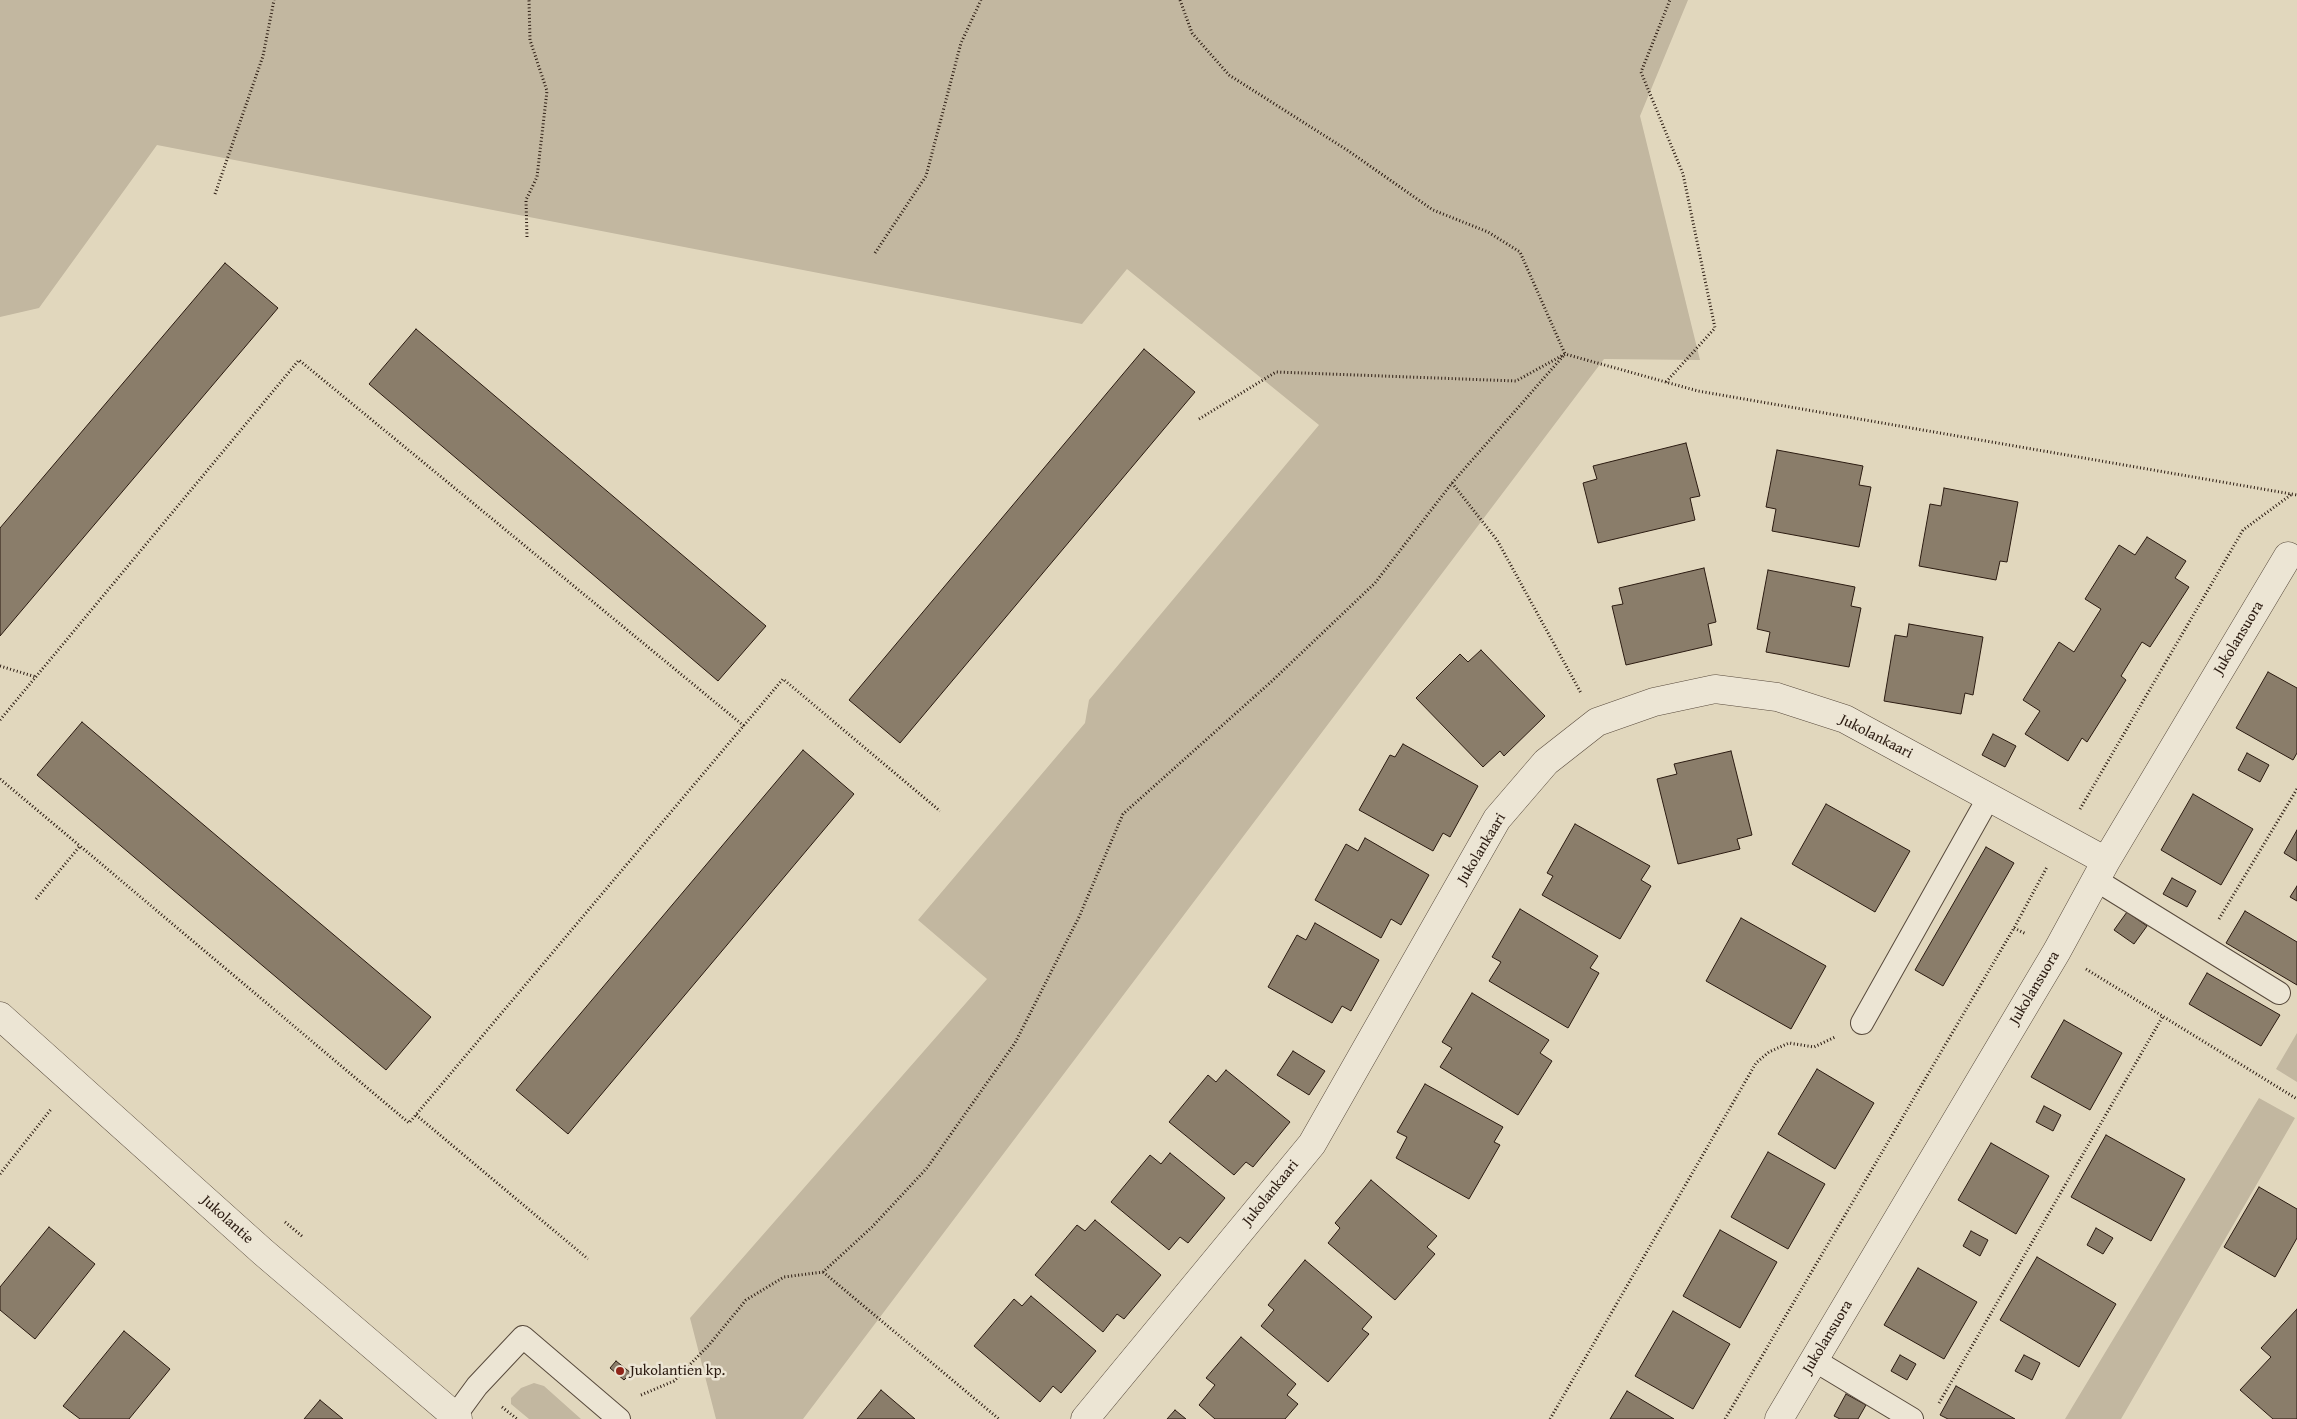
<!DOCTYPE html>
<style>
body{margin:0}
canvas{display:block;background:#e1d7bd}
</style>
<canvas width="2297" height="1419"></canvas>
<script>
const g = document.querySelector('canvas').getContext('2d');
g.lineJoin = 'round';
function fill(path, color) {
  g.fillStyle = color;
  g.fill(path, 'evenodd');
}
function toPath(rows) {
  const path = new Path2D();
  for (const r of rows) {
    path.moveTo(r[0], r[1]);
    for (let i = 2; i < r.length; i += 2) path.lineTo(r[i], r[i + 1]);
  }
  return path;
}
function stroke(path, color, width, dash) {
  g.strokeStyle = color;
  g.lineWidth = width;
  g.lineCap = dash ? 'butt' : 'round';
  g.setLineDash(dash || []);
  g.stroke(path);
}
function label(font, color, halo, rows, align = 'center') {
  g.font = font + ' "Gentium Book Plus",serif';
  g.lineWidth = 5;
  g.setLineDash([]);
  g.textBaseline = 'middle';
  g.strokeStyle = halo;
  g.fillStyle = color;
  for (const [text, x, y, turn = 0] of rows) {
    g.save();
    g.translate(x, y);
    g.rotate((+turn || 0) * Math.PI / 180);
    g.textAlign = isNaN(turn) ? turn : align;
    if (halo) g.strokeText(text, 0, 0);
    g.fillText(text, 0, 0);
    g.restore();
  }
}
const green = toPath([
 [0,0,1688,0,1640,116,1700,360,1604,359,803,1419,716,1419,690,1318,987,979,918,920,1085,723,1089,700,1319,425,1127,269,1082,324,157,145,39,308,0,317],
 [2297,1033,2297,1082,2276,1069],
 [2259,1098,2295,1118,2121,1419,2065,1419],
 [534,1383,544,1386,581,1419,529,1419,511,1404,511,1398,521,1388]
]);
const building = toPath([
 [225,263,278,308,0,636,0,528,225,263],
 [416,329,766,626,718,681,369,384,416,329],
 [1144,349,1195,392,900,743,849,700,1144,349],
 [1686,443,1700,496,1690,498,1695,520,1598,543,1583,483,1597,479,1593,466,1686,443],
 [1777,450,1863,466,1859,485,1871,487,1859,547,1772,531,1776,509,1766,507,1777,450],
 [1944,488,2018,502,2007,562,2000,561,1996,580,1919,566,1930,504,1941,506,1944,488],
 [2147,537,2186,561,2175,578,2189,587,2150,647,2142,642,2121,676,2126,680,2087,742,2082,738,2068,761,2025,734,2040,711,2023,700,2059,642,2074,652,2101,609,2085,599,2119,545,2135,555,2147,537],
 [1704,568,1716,622,1708,624,1712,645,1626,665,1612,606,1623,604,1619,588,1704,568],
 [1768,570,1855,587,1851,606,1861,608,1849,667,1766,652,1770,632,1757,629,1768,570],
 [1909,624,1983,637,1973,695,1965,693,1961,714,1884,701,1895,635,1907,637,1909,624],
 [1481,650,1545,716,1504,756,1500,751,1483,767,1416,698,1460,654,1468,662,1481,650],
 [2268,672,2297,688,2297,753,2293,760,2236,728,2268,672],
 [82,722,431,1017,386,1070,37,775,82,722],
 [1993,734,2016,746,2005,767,1982,755,1993,734],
 [1403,744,1478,786,1450,837,1443,833,1433,851,1359,810,1390,755,1395,757,1403,744],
 [803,750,854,794,568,1134,516,1090,803,750],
 [1731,751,1752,835,1737,839,1740,849,1678,864,1657,779,1677,774,1674,764,1731,751],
 [2247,753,2269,765,2260,782,2238,770,2247,753],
 [2193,794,2253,829,2221,885,2161,850,2193,794],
 [1826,804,1910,851,1875,912,1792,864,1826,804],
 [1575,824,1650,866,1641,880,1651,886,1620,939,1542,895,1553,876,1547,873,1575,824],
 [2297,830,2297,861,2284,853,2297,830],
 [1365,838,1429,875,1401,925,1391,919,1381,938,1315,900,1346,844,1358,851,1365,838],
 [1986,847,2014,863,1943,986,1915,970,1986,847],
 [2172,878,2196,891,2187,907,2163,894,2172,878],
 [2297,886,2297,901,2290,897,2297,886],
 [1520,909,1598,956,1590,968,1599,973,1568,1028,1489,981,1501,962,1492,957,1520,909],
 [2245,911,2297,942,2297,985,2226,943,2245,911],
 [2127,912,2147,926,2134,944,2114,930,2127,912],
 [1741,918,1826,966,1791,1029,1706,981,1741,918],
 [1315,923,1379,960,1351,1011,1342,1006,1332,1023,1268,987,1297,935,1306,940,1315,923],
 [2207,973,2280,1015,2261,1046,2189,1004,2207,973],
 [1472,993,1549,1040,1540,1053,1552,1061,1518,1115,1440,1067,1452,1048,1442,1042,1472,993],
 [2064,1020,2122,1053,2090,1110,2031,1077,2064,1020],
 [1293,1051,1325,1071,1309,1095,1277,1075,1293,1051],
 [1817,1069,1874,1103,1835,1169,1778,1134,1817,1069],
 [1226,1070,1290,1122,1253,1167,1246,1162,1234,1175,1169,1122,1208,1075,1216,1082,1226,1070],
 [1425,1084,1503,1127,1494,1142,1500,1145,1469,1199,1396,1158,1407,1137,1397,1132,1425,1084],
 [2044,1106,2061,1115,2053,1131,2036,1122,2044,1106],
 [2106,1135,2185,1179,2151,1241,2071,1197,2106,1135],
 [1991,1143,2049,1176,2016,1234,1958,1200,1991,1143],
 [1768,1152,1825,1184,1788,1249,1731,1217,1768,1152],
 [1170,1153,1225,1198,1188,1243,1180,1237,1169,1250,1111,1202,1150,1155,1161,1164,1170,1153],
 [1371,1180,1437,1236,1427,1247,1435,1254,1395,1300,1328,1243,1340,1228,1335,1223,1371,1180],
 [2259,1187,2297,1209,2297,1238,2275,1277,2224,1247,2259,1187],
 [1095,1220,1161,1275,1124,1319,1117,1314,1103,1332,1035,1275,1077,1225,1085,1231,1095,1220],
 [49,1227,95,1264,35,1339,0,1310,0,1287,49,1227],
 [2096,1228,2113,1238,2103,1254,2087,1245,2096,1228],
 [1720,1230,1777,1262,1740,1328,1683,1296,1720,1230],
 [1971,1231,1988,1240,1980,1256,1963,1246,1971,1231],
 [2037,1257,2116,1304,2079,1367,2000,1320,2037,1257],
 [1305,1260,1372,1317,1362,1329,1369,1334,1328,1382,1261,1326,1274,1310,1268,1305,1305,1260],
 [1918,1268,1977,1302,1944,1359,1884,1325,1918,1268],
 [1031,1296,1096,1351,1061,1393,1053,1386,1040,1402,974,1346,1014,1299,1022,1306,1031,1296],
 [2297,1309,2297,1419,2273,1419,2240,1390,2271,1357,2261,1348,2297,1309],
 [1673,1311,1730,1344,1693,1409,1635,1376,1673,1311],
 [124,1331,170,1369,129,1419,80,1419,63,1406,124,1331],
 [1241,1337,1296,1384,1287,1395,1298,1404,1285,1419,1215,1419,1199,1405,1215,1385,1206,1378,1241,1337],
 [1900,1355,1916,1364,1907,1380,1891,1371,1900,1355],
 [2024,1355,2040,1363,2032,1380,2015,1371,2024,1355],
 [616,1361,631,1373,624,1380,610,1368,616,1361],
 [1956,1386,2015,1419,1948,1419,1940,1415,1956,1386],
 [881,1390,915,1419,857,1419,881,1390],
 [1627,1391,1674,1419,1610,1419,1627,1391],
 [1846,1394,1866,1405,1858,1419,1840,1419,1834,1416,1846,1394],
 [320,1400,343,1419,304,1419,320,1400],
 [1175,1410,1186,1419,1167,1419,1175,1410]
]);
const path = toPath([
 [1180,0,1192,33,1229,75,1347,150,1433,210,1488,232,1520,252,1565,354],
 [215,194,263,56,274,0],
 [527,237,526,200,537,177,547,91,530,40,529,0],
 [875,253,926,176,961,43,981,0],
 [1666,382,1715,328,1683,174,1641,72,1670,0],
 [1199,419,1276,372,1516,381,1565,354,1698,391,2297,495],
 [1452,483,1497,540,1581,693],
 [0,666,36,677],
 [0,720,299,360,744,726],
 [0,779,80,846],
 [2080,809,2243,530,2292,494],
 [36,899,80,846,409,1123,783,679,940,811],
 [2219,919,2297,789],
 [2014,928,2026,934],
 [2086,969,2297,1099],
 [416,1115,588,1259],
 [0,1174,52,1108],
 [285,1222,303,1237],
 [823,1272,999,1419],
 [641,1395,674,1381,709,1345,746,1300,784,1277,823,1272,872,1227,927,1168,1015,1043,1079,917,1123,814,1272,681,1375,583,1452,483,1565,354],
 [1939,1403,2163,1016],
 [502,1407,517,1419],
 [1550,1419,1756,1063,1769,1052,1789,1043,1814,1047,1835,1037],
 [1725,1419,2014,928,2047,867]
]);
const service = toPath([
 [2096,880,2279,993],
 [1862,1023,1989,797],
 [1814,1360,1912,1419],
 [455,1416,477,1386,523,1337,619,1419]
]);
const minor = toPath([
 [0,1016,263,1252,455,1416],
 [1085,1419,1312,1144,1497,819,1546,762,1597,722,1654,702,1715,689,1777,697,1845,719,2106,861],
 [1779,1419,2057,951,2106,861,2288,556]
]);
const tertiary = toPath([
 [455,1416,458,1419]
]);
const markers = [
 [620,1371,5,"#8f2418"]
];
const streetNames = [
 ["Jukolansuora",2239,638,-59],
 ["Jukolankaari",1876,737,27],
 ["Jukolankaari",1482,849,-59],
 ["Jukolansuora",2035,988,-59],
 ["Jukolankaari",1271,1193,-51],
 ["Jukolantie",227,1220,42],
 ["Jukolansuora",1828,1337,-59]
];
const poiNames = [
 ["Jukolantien kp.",630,1371]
];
fill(green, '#c2b7a0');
fill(building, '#8a7d6a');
stroke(building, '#2b1b11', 1);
stroke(service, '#584a3c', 24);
stroke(minor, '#584a3c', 29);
stroke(tertiary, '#584a3c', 29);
stroke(path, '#2b1b11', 3, [1, 2.5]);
stroke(service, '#ece5d4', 22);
stroke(minor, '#ece5d4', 28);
stroke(tertiary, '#ece5d4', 28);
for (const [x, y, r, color] of markers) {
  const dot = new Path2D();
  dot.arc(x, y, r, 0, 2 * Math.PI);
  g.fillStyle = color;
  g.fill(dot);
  stroke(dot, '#ece5d4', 2);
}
label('15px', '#2b1b11', '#ece5d4', streetNames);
label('15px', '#2b1b11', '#ece5d4', poiNames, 'left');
</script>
